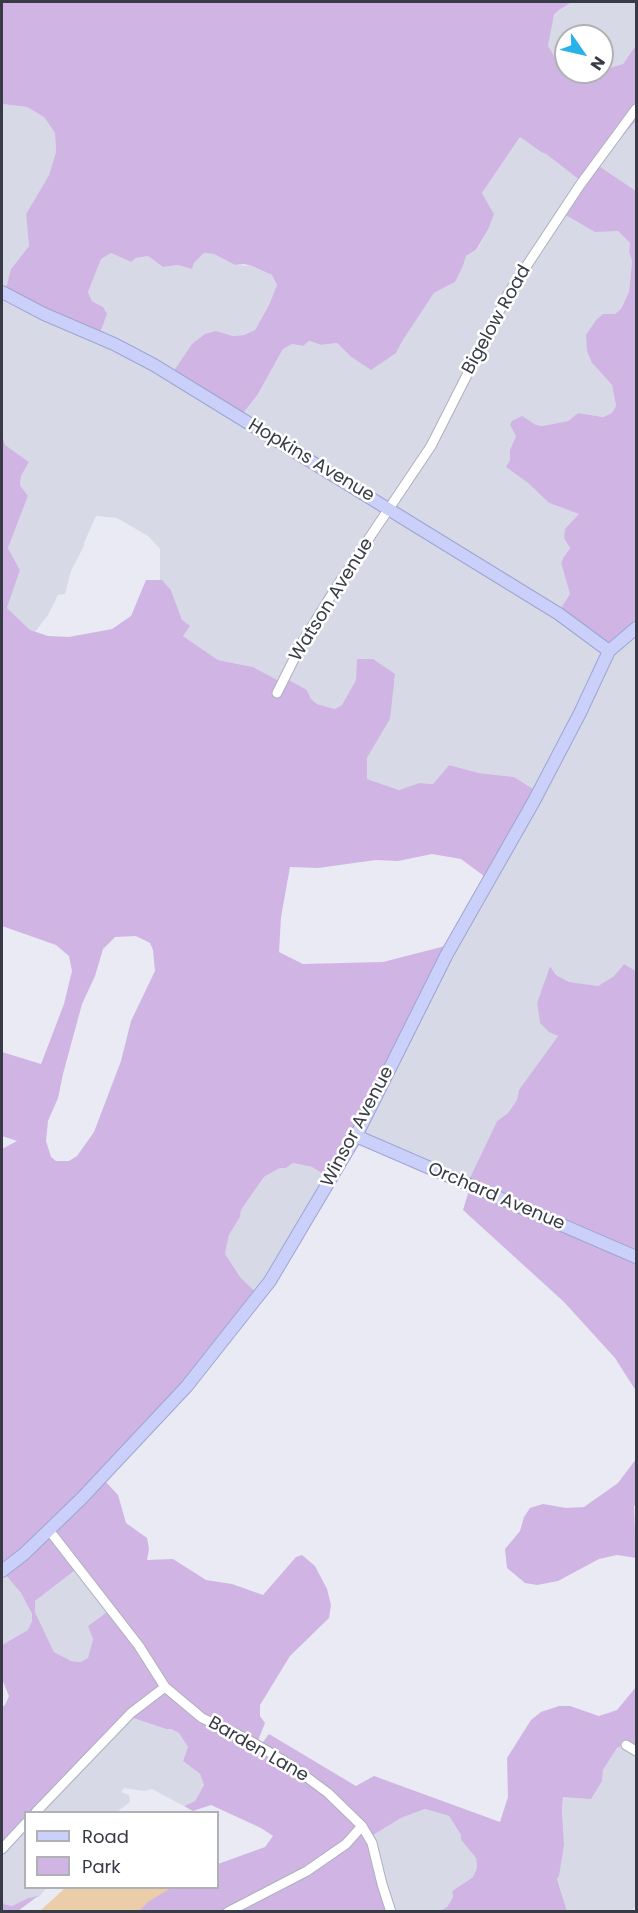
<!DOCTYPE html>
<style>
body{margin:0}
#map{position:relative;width:638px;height:1913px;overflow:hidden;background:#e9eaf3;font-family:Poppins,sans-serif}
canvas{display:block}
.frame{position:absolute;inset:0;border:3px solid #383b46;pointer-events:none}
.legend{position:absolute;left:24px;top:1811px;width:195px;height:78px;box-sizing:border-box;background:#fff;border:2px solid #afb1b5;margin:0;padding:8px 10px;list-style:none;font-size:18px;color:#383b46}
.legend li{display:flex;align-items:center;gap:12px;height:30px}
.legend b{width:30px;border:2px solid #afb1b5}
.north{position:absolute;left:554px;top:24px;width:60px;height:60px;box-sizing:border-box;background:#fff;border:2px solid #afb1b5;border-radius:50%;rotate:124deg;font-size:16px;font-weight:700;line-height:24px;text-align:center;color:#383b46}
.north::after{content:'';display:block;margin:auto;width:21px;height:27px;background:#29b2e9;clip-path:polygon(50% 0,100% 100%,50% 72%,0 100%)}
</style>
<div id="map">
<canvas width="638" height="1913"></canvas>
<div class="frame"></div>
<ul class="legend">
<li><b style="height:8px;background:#cbd0fa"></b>Road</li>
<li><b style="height:16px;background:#d0b5e4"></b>Park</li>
</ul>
<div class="north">N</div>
</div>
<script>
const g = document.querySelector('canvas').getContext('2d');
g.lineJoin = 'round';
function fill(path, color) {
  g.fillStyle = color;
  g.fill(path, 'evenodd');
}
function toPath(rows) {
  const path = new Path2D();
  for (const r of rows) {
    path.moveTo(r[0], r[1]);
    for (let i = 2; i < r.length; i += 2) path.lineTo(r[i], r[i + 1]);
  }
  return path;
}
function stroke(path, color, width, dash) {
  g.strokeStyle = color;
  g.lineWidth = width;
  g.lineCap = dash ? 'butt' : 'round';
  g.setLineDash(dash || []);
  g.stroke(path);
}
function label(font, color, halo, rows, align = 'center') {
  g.font = font + ' Poppins,sans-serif';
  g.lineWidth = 5;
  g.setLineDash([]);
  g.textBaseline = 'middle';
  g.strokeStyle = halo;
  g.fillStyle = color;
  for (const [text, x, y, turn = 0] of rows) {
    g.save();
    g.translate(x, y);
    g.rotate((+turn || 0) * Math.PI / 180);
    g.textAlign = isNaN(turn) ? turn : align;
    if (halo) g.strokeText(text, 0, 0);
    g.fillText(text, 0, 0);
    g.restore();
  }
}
const residential = toPath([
 [572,2,636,2,636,45,623,64,602,70,602,36,566,36,566,67,559,64,548,47,553,18,559,10],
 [2,104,27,107,44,117,55,133,56,152,49,175,26,214,29,246,11,269,103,307,92,301,88,292,101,258,111,253,131,262,136,258,148,256,163,267,178,265,192,269,194,263,204,253,214,254,235,265,252,266,272,275,277,285,269,305,255,330,244,335,233,336,216,331,258,394,283,349,292,344,302,346,308,341,321,345,337,343,350,356,396,353,403,340,434,293,455,282,463,266,466,256,477,250,489,228,494,214,482,193,520,137,541,152,546,154,582,182,608,231,618,231,630,243,629,252,632,261,629,292,621,309,616,314,592,363,612,385,616,406,612,413,603,417,578,413,568,421,542,426,536,425,516,436,510,450,510,460,507,467,528,483,549,503,580,514,570,547,563,558,561,563,570,594,636,627,636,971,624,964,614,976,598,986,589,986,569,982,556,975,550,966,537,1003,540,1023,558,1036,520,1090,517,1100,508,1113,497,1121,467,1184,358,1137,487,882,514,777,479,773,449,765,433,784,419,783,399,790,367,779,367,758,390,719,357,680,342,705,336,709,317,704,311,699,307,690,283,683,253,667,218,660,183,636,182,620,171,590,160,580,160,549,148,536,117,518,96,516,84,543,84,546,71,571,65,594,58,595,48,615,35,632,30,631,7,608,20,570,8,548,28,496,20,485,21,476,29,462,4,445,2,436],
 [636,121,636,191,599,166,617,142],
 [293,1163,312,1167,331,1179,259,1295,241,1278,225,1254,229,1235,240,1217,241,1210,264,1177,280,1168,286,1168],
 [78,1568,110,1610,93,1639,88,1658,81,1662,71,1661,54,1652,35,1612,35,1601],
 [2,1573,4,1573,21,1593,32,1614,32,1621,29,1630,2,1645],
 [130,1717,166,1729,171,1729,180,1733,188,1747,183,1761,200,1774,204,1785,195,1801,184,1806,152,1789,144,1791,124,1788,121,1792,129,1795,130,1802,117,1812,39,1812],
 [624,1745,636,1746,636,1905,632,1911,567,1911,557,1878,564,1845,562,1810,563,1797,602,1781,603,1770,617,1748],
 [425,1809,449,1816,461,1835,461,1840,476,1858,477,1868,473,1877,452,1891,453,1897,447,1907,440,1911,388,1911,370,1837,401,1818],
 [25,1826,26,1888,46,1888,39,1897,28,1898,12,1906,4,1904,2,1900,2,1851]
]);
const green = toPath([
 [2,2,572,2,559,10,554,15,548,46,559,64,566,67,566,72,602,72,602,70,623,64,636,45,636,121,617,142,599,166,636,191,636,627,612,649,558,613,570,594,561,563,563,558,570,548,564,538,565,529,579,514,549,503,528,483,506,467,510,460,510,450,516,436,510,425,512,421,522,416,536,425,542,426,568,421,578,413,603,417,612,413,616,406,612,385,592,363,587,351,586,335,596,320,603,314,615,314,621,309,629,292,632,261,629,252,630,243,618,231,595,232,564,214,582,182,546,154,541,152,520,137,482,193,494,214,489,228,476,250,466,256,463,266,455,282,434,293,403,340,396,353,371,370,350,356,337,343,321,345,309,341,303,346,292,344,283,349,258,394,240,417,171,375,192,344,205,334,216,331,233,336,244,335,255,330,269,305,277,285,272,275,252,266,244,264,235,265,214,254,204,253,194,263,192,269,178,265,163,267,148,256,136,258,131,262,111,253,101,259,88,292,92,301,103,307,107,314,98,338,5,292,11,269,29,246,26,214,49,175,56,152,55,133,44,117,27,107,2,104],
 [2,436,5,445,29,462,21,476,20,485,28,496,8,548,20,570,7,608,30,630,48,636,69,637,112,629,131,616,146,580,162,580,171,590,182,620,190,626,183,636,218,660,253,667,283,683,287,679,307,690,311,699,317,704,335,709,342,705,356,680,357,659,373,659,395,674,390,719,367,758,367,779,399,790,419,783,433,784,449,765,479,773,514,777,533,789,534,792,488,879,461,859,432,854,398,861,376,860,318,868,290,867,281,917,279,952,303,964,383,962,453,944,331,1179,312,1167,293,1163,286,1168,280,1168,264,1177,241,1210,240,1217,229,1235,225,1254,241,1278,259,1295,104,1480,118,1495,126,1523,147,1538,149,1549,147,1560,173,1559,206,1580,232,1584,263,1595,296,1557,302,1555,315,1566,327,1589,331,1605,329,1618,290,1656,260,1705,260,1716,265,1723,257,1743,260,1746,269,1734,356,1786,374,1776,500,1822,508,1797,507,1758,531,1720,541,1712,559,1706,570,1706,599,1716,617,1710,636,1687,636,1746,624,1745,617,1748,603,1770,602,1781,591,1799,563,1797,562,1810,564,1845,559,1876,557,1879,567,1911,440,1911,447,1907,453,1897,452,1891,473,1877,477,1868,476,1858,461,1840,461,1835,449,1816,425,1809,401,1818,370,1837,388,1911,123,1911,163,1888,218,1888,218,1864,265,1847,273,1836,261,1828,211,1805,193,1811,184,1806,195,1801,204,1785,200,1774,183,1761,188,1747,179,1733,171,1729,166,1729,130,1717,39,1812,26,1812,25,1826,2,1851,2,1707,5,1705,9,1696,2,1679,2,1645,28,1630,32,1621,32,1614,21,1593,4,1573,2,1573,2,1149,17,1141,2,1136,2,1052,41,1064,64,1004,72,971,69,956,56,945,2,926],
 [136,936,150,943,153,950,155,971,131,1021,121,1061,94,1132,77,1156,69,1161,56,1161,51,1157,46,1141,48,1121,58,1098,63,1074,82,1004,95,976,103,949,115,937],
 [78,1568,110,1610,88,1626,93,1639,88,1658,81,1662,71,1661,54,1652,35,1612,35,1601],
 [624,964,636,971,636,1391,615,1358,564,1302,463,1210,470,1187,467,1184,497,1121,508,1113,517,1100,519,1090,558,1036,549,1032,540,1023,537,1003,550,966,556,975,569,982,598,986,614,976],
 [636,1459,636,1504,634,1506,636,1558,617,1555,599,1559,558,1581,537,1585,525,1583,507,1568,505,1549,520,1531,524,1517,530,1508,543,1504,566,1508,584,1507,618,1483],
 [38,1896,18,1911,2,1911,2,1900,4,1904,12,1906,28,1898]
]);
const water = toPath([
 [65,1888,171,1888,148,1902,139,1911,40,1911]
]);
const street = toPath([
 [277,693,303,641,339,583,431,446,508,294,580,185,636,109],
 [49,1530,139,1646,165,1687,202,1718,247,1739,289,1764,328,1793,362,1826,372,1843,382,1884,391,1912],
 [626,1745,636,1751],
 [36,1812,131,1713,165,1687],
 [2,1849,26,1823],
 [228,1912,307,1871,346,1844,362,1826]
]);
const secondary = toPath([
 [2,292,44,314,114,344,154,365,559,614,609,651],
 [356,1136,636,1257],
 [2,1571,24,1554,82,1498,187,1386,270,1281,356,1136,447,954,534,801,580,713,609,651,636,628]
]);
const streetNames = [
 ["Bigelow Road",497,320,-61],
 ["Hopkins Avenue",311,461,31],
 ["Watson Avenue",332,600,-58],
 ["Winsor Avenue",358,1127,-62],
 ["Orchard Avenue",496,1197,23],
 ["Barden Lane",258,1750,30]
];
fill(residential, '#d7dae6');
fill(green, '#d0b5e4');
fill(water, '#ebcdaa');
stroke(street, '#acb0be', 11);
stroke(secondary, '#9ea4d2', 14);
stroke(street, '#fff', 9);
stroke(secondary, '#cbd0fa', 12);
label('18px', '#383b46', '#fff', streetNames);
</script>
